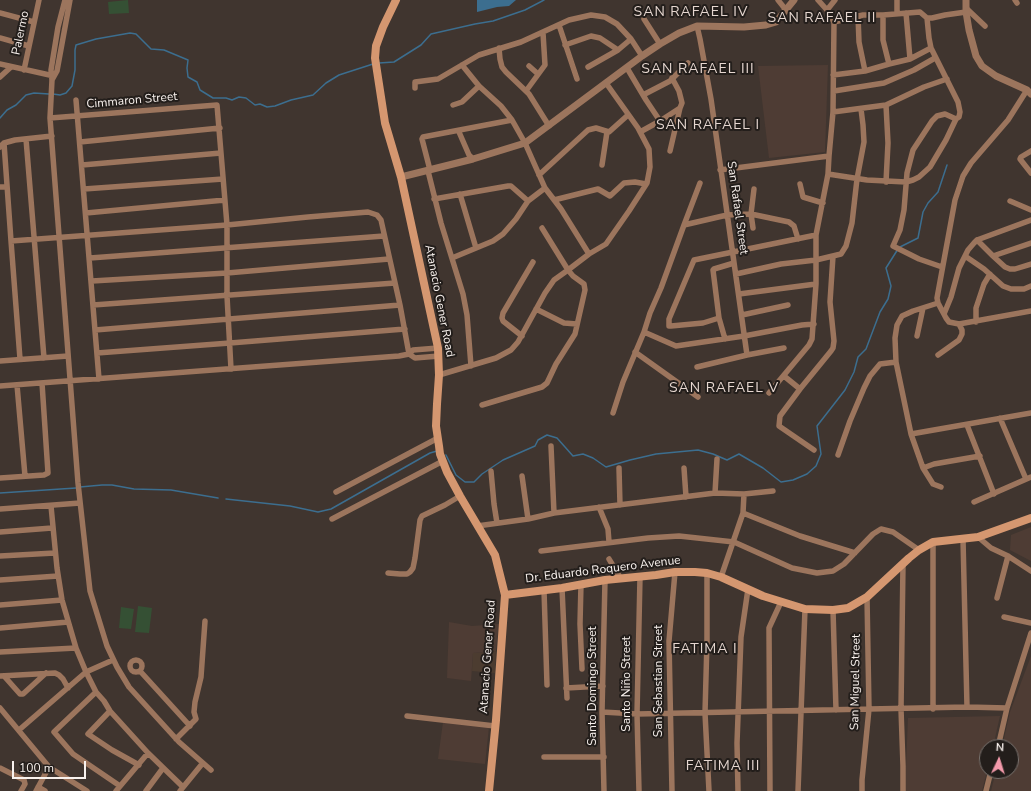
<!DOCTYPE html>
<meta charset="utf-8">
<style>
body{margin:0}
#map{position:relative;width:1031px;height:791px;overflow:hidden;background:#40352f;font-family:"Nunito Sans",sans-serif}
canvas{display:block}
.north{position:absolute;left:979px;top:739px;width:40px;height:40px;box-sizing:border-box;background:#231e1b;border:1px solid #79736f;border-radius:50%;rotate:4deg;font-size:11px;font-weight:700;line-height:16px;text-align:center;color:#f9f2ee}
.north::after{content:'';display:block;margin:auto;width:14px;height:18px;background:#f39aab;clip-path:polygon(50% 0,100% 100%,50% 72%,0 100%)}
.scale{position:absolute;left:12px;top:761px;width:74px;height:18px;box-sizing:border-box;border:2px solid #f9f2ee;border-top:0;padding-left:5px;font-size:12px;line-height:14px;white-space:nowrap;color:#f9f2ee;-webkit-text-stroke:3px #231e1b;paint-order:stroke}
</style>
<div id="map">
<canvas width="1031" height="791"></canvas>
<div class="north">N</div>
<div class="scale">100 m</div>
</div>
<script>
const g = document.querySelector('canvas').getContext('2d');
g.lineJoin = 'round';
function fill(path, color) {
  g.fillStyle = color;
  g.fill(path, 'evenodd');
}
function toPath(rows) {
  const path = new Path2D();
  for (const r of rows) {
    if (r.length === 3) {
      path.moveTo(r[0] + r[2], r[1]);
      path.arc(r[0], r[1], r[2], 0, 2 * Math.PI);
      continue;
    }
    path.moveTo(r[0], r[1]);
    for (let i = 2; i < r.length; i += 2) path.lineTo(r[i], r[i + 1]);
  }
  return path;
}
function stroke(path, color, width, dash) {
  g.strokeStyle = color;
  g.lineWidth = width;
  g.lineCap = dash ? 'butt' : 'round';
  g.setLineDash(dash || []);
  g.stroke(path);
}
function label(font, color, halo, rows, align = 'center') {
  g.font = font + ' "Nunito Sans",sans-serif';
  g.lineWidth = 4;
  g.setLineDash([]);
  g.textBaseline = 'middle';
  g.strokeStyle = halo;
  g.fillStyle = color;
  for (const [text, x, y, turn = 0] of rows) {
    g.save();
    g.translate(x, y);
    g.rotate((+turn || 0) * Math.PI / 180);
    g.textAlign = isNaN(turn) ? turn : align;
    if (halo) g.strokeText(text, 0, 0);
    g.fillText(text, 0, 0);
    g.restore();
  }
}
const commercial = toPath([
 [496,651,495,673,472,671,473,653]
]);
const built = toPath([
 [828,65,825,152,769,158,758,66],
 [1031,527,1031,561,1010,550,1011,535],
 [449,622,472,626,499,624,496,651,473,653,471,681,447,678],
 [1031,656,1031,791,991,791,996,771,1011,771,1011,747,1002,747,1010,712],
 [1000,716,993,747,987,747,987,771,982,791,905,791,908,718],
 [443,722,489,727,485,764,438,759]
]);
const green = toPath([
 [128,0,129,13,109,14,108,2],
 [138,606,152,608,149,633,135,632],
 [121,607,134,609,131,629,119,628]
]);
const water = toPath([
 [477,0,516,0,509,6,497,7,477,12]
]);
const stream = toPath([
 [379,63,394,62,421,45,431,34,475,24,493,21,525,10,544,0],
 [53,94,60,95,66,93,72,86,75,70,75,50,76,45,96,39,130,33,136,34,151,49,164,50,188,60,187,68,188,77,197,82,200,90,213,98,226,98,232,100,239,97,246,98,255,105,260,104,267,107,275,106,291,100,313,95,326,83,339,75,373,64],
 [0,118,7,110,16,105,26,95,34,93,49,94],
 [900,247,918,238,923,212,928,203,938,192,947,165],
 [446,455,456,475,465,482,474,482,482,474,503,460,535,446,538,440,547,435,557,438,573,456,583,454,593,458,606,467,630,460,656,454,698,450,713,454,727,460,739,454,763,468,781,482,793,480,807,474,816,466,821,454,817,426,845,390,854,372,858,357,866,349,880,312,888,299,891,286,886,268,898,249],
 [80,487,102,485,112,485,134,489,171,490,218,498],
 [0,493,76,488],
 [226,499,290,506,318,512,331,509,430,453,437,451]
]);
const minor = toPath([
 [65,0,58,27,51,70,52,80,50,118,78,483,90,591,107,646,117,667,129,687,179,742,211,770],
 [778,0,786,10],
 [897,0,897,13],
 [1015,0,1017,3],
 [966,8,985,26],
 [827,10,835,0],
 [0,13,34,22],
 [906,13,910,59],
 [858,16,859,42,865,71],
 [644,19,660,44],
 [834,22,863,15,883,15,920,12,927,18,932,18,945,15,966,12],
 [559,25,577,79],
 [697,26,700,39,711,99,747,355,784,348],
 [0,38,29,46],
 [565,45,591,36,600,38,618,50],
 [499,48,500,59,502,67,506,72,529,94,549,126],
 [0,64,54,76],
 [889,64,910,59,931,48],
 [462,65,479,86,501,106,512,120,525,143,545,188,561,209,589,254],
 [529,66,538,74],
 [588,67,618,50,631,39],
 [627,68,646,100,660,121,640,132],
 [24,70,39,0],
 [833,75,865,71,889,64,883,40,883,15],
 [0,77,11,67],
 [52,80,57,71,70,0],
 [415,88,415,82,438,79,479,55,521,42,569,20,591,15,605,17,617,24,631,39,642,56],
 [1027,90,1008,120,971,163,963,176,955,200,937,298,938,303,946,318,949,322,959,324,1031,311],
 [526,91,545,65,543,33],
 [834,91,884,83,914,70,935,58],
 [643,95,670,81,688,63],
 [76,100,99,379],
 [453,105,462,102,479,86],
 [833,112,886,105,924,87,947,79],
 [50,118,217,105,227,225,227,296,231,369],
 [660,121,680,108,682,103,679,91,672,78],
 [459,132,469,155,473,159],
 [26,139,44,358],
 [80,142,220,128],
 [4,143,11,241,227,225,308,217,368,212,377,215,381,220,400,305,409,354],
 [0,147,4,143,15,140,52,136],
 [670,151,680,108],
 [1031,151,1021,157,1020,159,1031,173],
 [82,165,221,153],
 [602,165,607,132],
 [430,170,422,139,423,137,512,120],
 [720,170,829,156,833,112,834,22,827,10,818,0],
 [428,171,441,223,463,294,467,315,471,366],
 [828,174,867,180,906,182,913,180,919,177,930,167,946,140,956,119,959,117,960,112,958,102,931,48,929,38,927,18],
 [539,175,588,130,596,128,609,132,628,115],
 [886,182,888,143,886,105],
 [800,184,803,197,823,203],
 [0,187,6,187],
 [84,189,223,179],
 [460,194,476,248],
 [434,199,508,186,511,186,528,201],
 [554,200,598,189,610,196,624,183,635,182,646,184],
 [1010,201,1031,210],
 [86,213,225,200],
 [684,225,700,183],
 [753,228,751,214,754,189],
 [977,240,993,256,1031,243],
 [11,241,20,359],
 [965,256,984,269,1003,286,1011,289,1024,289,1031,286],
 [993,256,1005,267,1010,269,1015,269,1031,264],
 [90,258,384,236],
 [452,258,493,241,503,234,516,219,528,201,545,188],
 [942,267,919,259,893,246,900,230,904,210,907,173,913,150,932,121,937,116,945,114,956,119],
 [736,274,781,264,816,260,841,254,846,246,852,223,857,179,864,142,863,125,861,109],
 [92,281,227,273,389,259],
 [739,294,816,284],
 [938,303,913,311,902,316,897,325,895,338,896,362,911,434,923,468,934,464,980,456],
 [93,305,395,283],
 [536,309,564,323,577,324],
 [944,314,951,297,959,268,968,250,974,243,977,240,1031,220],
 [742,315,788,305],
 [719,318,703,323,671,326,669,326,669,319,694,260,816,235,828,174,829,156],
 [976,322,976,308,984,284,990,274],
 [95,330,400,305],
 [644,332,676,346,744,336,802,325,814,324],
 [522,336,503,321,502,318,503,313,533,262],
 [917,336,923,308],
 [725,339,719,318,713,270,714,269,734,263],
 [635,352,698,397],
 [97,353,230,343,405,329],
 [409,354,415,358,439,356],
 [938,355,959,340,962,334,962,330,959,324],
 [0,361,68,356],
 [697,367,747,355],
 [439,375,496,358,511,350,518,342,545,293,554,280,568,270,542,228],
 [784,376,800,389,831,351,833,348,834,341,830,302,833,256],
 [17,385,25,476],
 [0,386,399,356,409,354,413,350,438,348],
 [800,389,780,416,779,426,814,450],
 [769,393,809,345,812,339,816,284,816,235],
 [482,405,542,387,547,383,556,364,575,334,585,290,584,284,573,276,568,270,589,254,606,244,629,211,647,183,650,167,649,149,638,128,606,83],
 [613,413,623,382,644,332,650,313,661,288,684,225,727,215,751,214,789,222,794,226,798,239],
 [1000,418,1026,479],
 [967,425,994,494],
 [911,434,1031,413],
 [551,446,554,513],
 [838,455,850,421,864,388,870,376,880,364,896,362],
 [619,468,620,505],
 [684,468,686,497],
 [923,468,933,484,941,487],
 [491,471,494,504,497,523],
 [522,476,528,519],
 [0,478,44,475,48,473,42,383],
 [336,492,438,438],
 [715,493,717,459],
 [744,494,773,491],
 [974,502,1031,477],
 [51,506,57,568,62,600,76,648,86,672,96,692,104,701,110,711,148,753,183,787],
 [599,507,608,529,609,542],
 [0,509,80,503],
 [743,513,800,536,855,553],
 [332,519,443,461],
 [477,526,528,519,554,513,715,493,744,494,743,513,721,577],
 [0,532,52,528],
 [978,537,991,548,1008,556,1031,571],
 [963,539,967,707],
 [541,551,648,538,679,536,734,542,792,568,817,573,833,571,844,564,873,534,881,529,893,532,919,550],
 [0,556,55,553],
 [609,559,621,579],
 [388,573,400,574,407,574,410,572,413,568,415,558,420,520,422,516,445,505,460,496],
 [707,573,707,641,705,713,709,791],
 [0,580,58,576],
 [581,584,580,624,582,669],
 [562,588,567,698],
 [544,590,547,685],
 [997,598,1008,556],
 [0,605,62,600],
 [833,610,836,710],
 [1004,617,1031,623],
 [0,628,68,622],
 [0,652,76,648],
 [136,666,6],
 [140,671,190,726],
 [0,676,55,673,59,675,63,679,68,688],
 [4,676,20,694,23,694,46,673],
 [566,688,603,686],
 [96,692,54,732,73,754,120,786],
 [0,708,49,767,87,791],
 [933,709,933,542],
 [110,711,88,734,112,750,139,765],
 [602,712,637,714,869,709,967,707,1007,708],
 [407,716,495,726],
 [19,730,86,672,113,660],
 [176,739,196,719,194,712,195,702,201,677,205,621],
 [998,747,1007,708,1031,633],
 [544,757,604,757],
 [0,768,24,780,25,784,21,791],
 [38,787,45,791],
 [36,791,49,767],
 [116,791,148,753],
 [146,791,163,768],
 [180,791,202,764],
 [604,791,602,712,605,580],
 [639,791,637,714,640,577],
 [672,791,669,641,675,572],
 [738,791,737,743,741,637,748,589],
 [770,791,769,628,781,602],
 [798,791,805,609],
 [862,791,862,780,869,709,867,597],
 [903,791,903,766,901,709,903,564],
 [986,791,991,771]
]);
const tertiary = toPath([
 [966,0,966,12,969,30,976,56,982,66,996,76,1027,90,1031,94],
 [401,177,473,159,525,143,642,56,660,44,679,33,697,26,744,27,766,25,776,22,794,0]
]);
const secondary = toPath([
 [396,0,383,27,376,46,375,58,385,123,401,177,438,348,439,375,437,404,436,426,439,446,440,454,447,472,460,496,495,555,505,595,496,720,489,791],
 [505,595,562,588,605,580,656,575,675,572,695,572,707,573,721,577,763,596,805,609,833,610,848,608,867,597,909,558,919,550,933,542,978,537,1031,518]
]);
const streetNames = [
 ["Palermo",21,33,-78],
 ["Cimmaron Street",132,101,-5],
 ["San Rafael Street",737,208,82],
 ["Atanacio Gener Road",439,301,79],
 ["Dr. Eduardo Roquero Avenue",603,570,-7],
 ["Atanacio Gener Road",488,657,-86],
 ["San Sebastian Street",659,681,-90],
 ["San Miguel Street",856,682,-89],
 ["Santo Niño Street",627,684,-90],
 ["Santo Domingo Street",593,686,-90]
];
const quarterNames = [
 ["SAN RAFAEL IV",691,13],
 ["SAN RAFAEL II",822,19],
 ["SAN RAFAEL III",698,70],
 ["SAN RAFAEL I",708,126],
 ["SAN RAFAEL V",724,389],
 ["FATIMA I",705,650],
 ["FATIMA III",723,767]
];
fill(commercial, '#4c3c30');
fill(built, '#4e3c34');
fill(green, '#355034');
fill(water, '#3c6e8f');
stroke(stream, '#3c6e8f', 1.5);
stroke(minor, '#9c755d', 5.5);
stroke(tertiary, '#9c755d', 7);
stroke(secondary, '#d59770', 8);
label('12px', '#f9f2ee', '#231e1b', streetNames);
g.letterSpacing = '1px';
label('14px', '#e6d7d0', '#231e1b', quarterNames);
g.letterSpacing = '0px';
</script>
